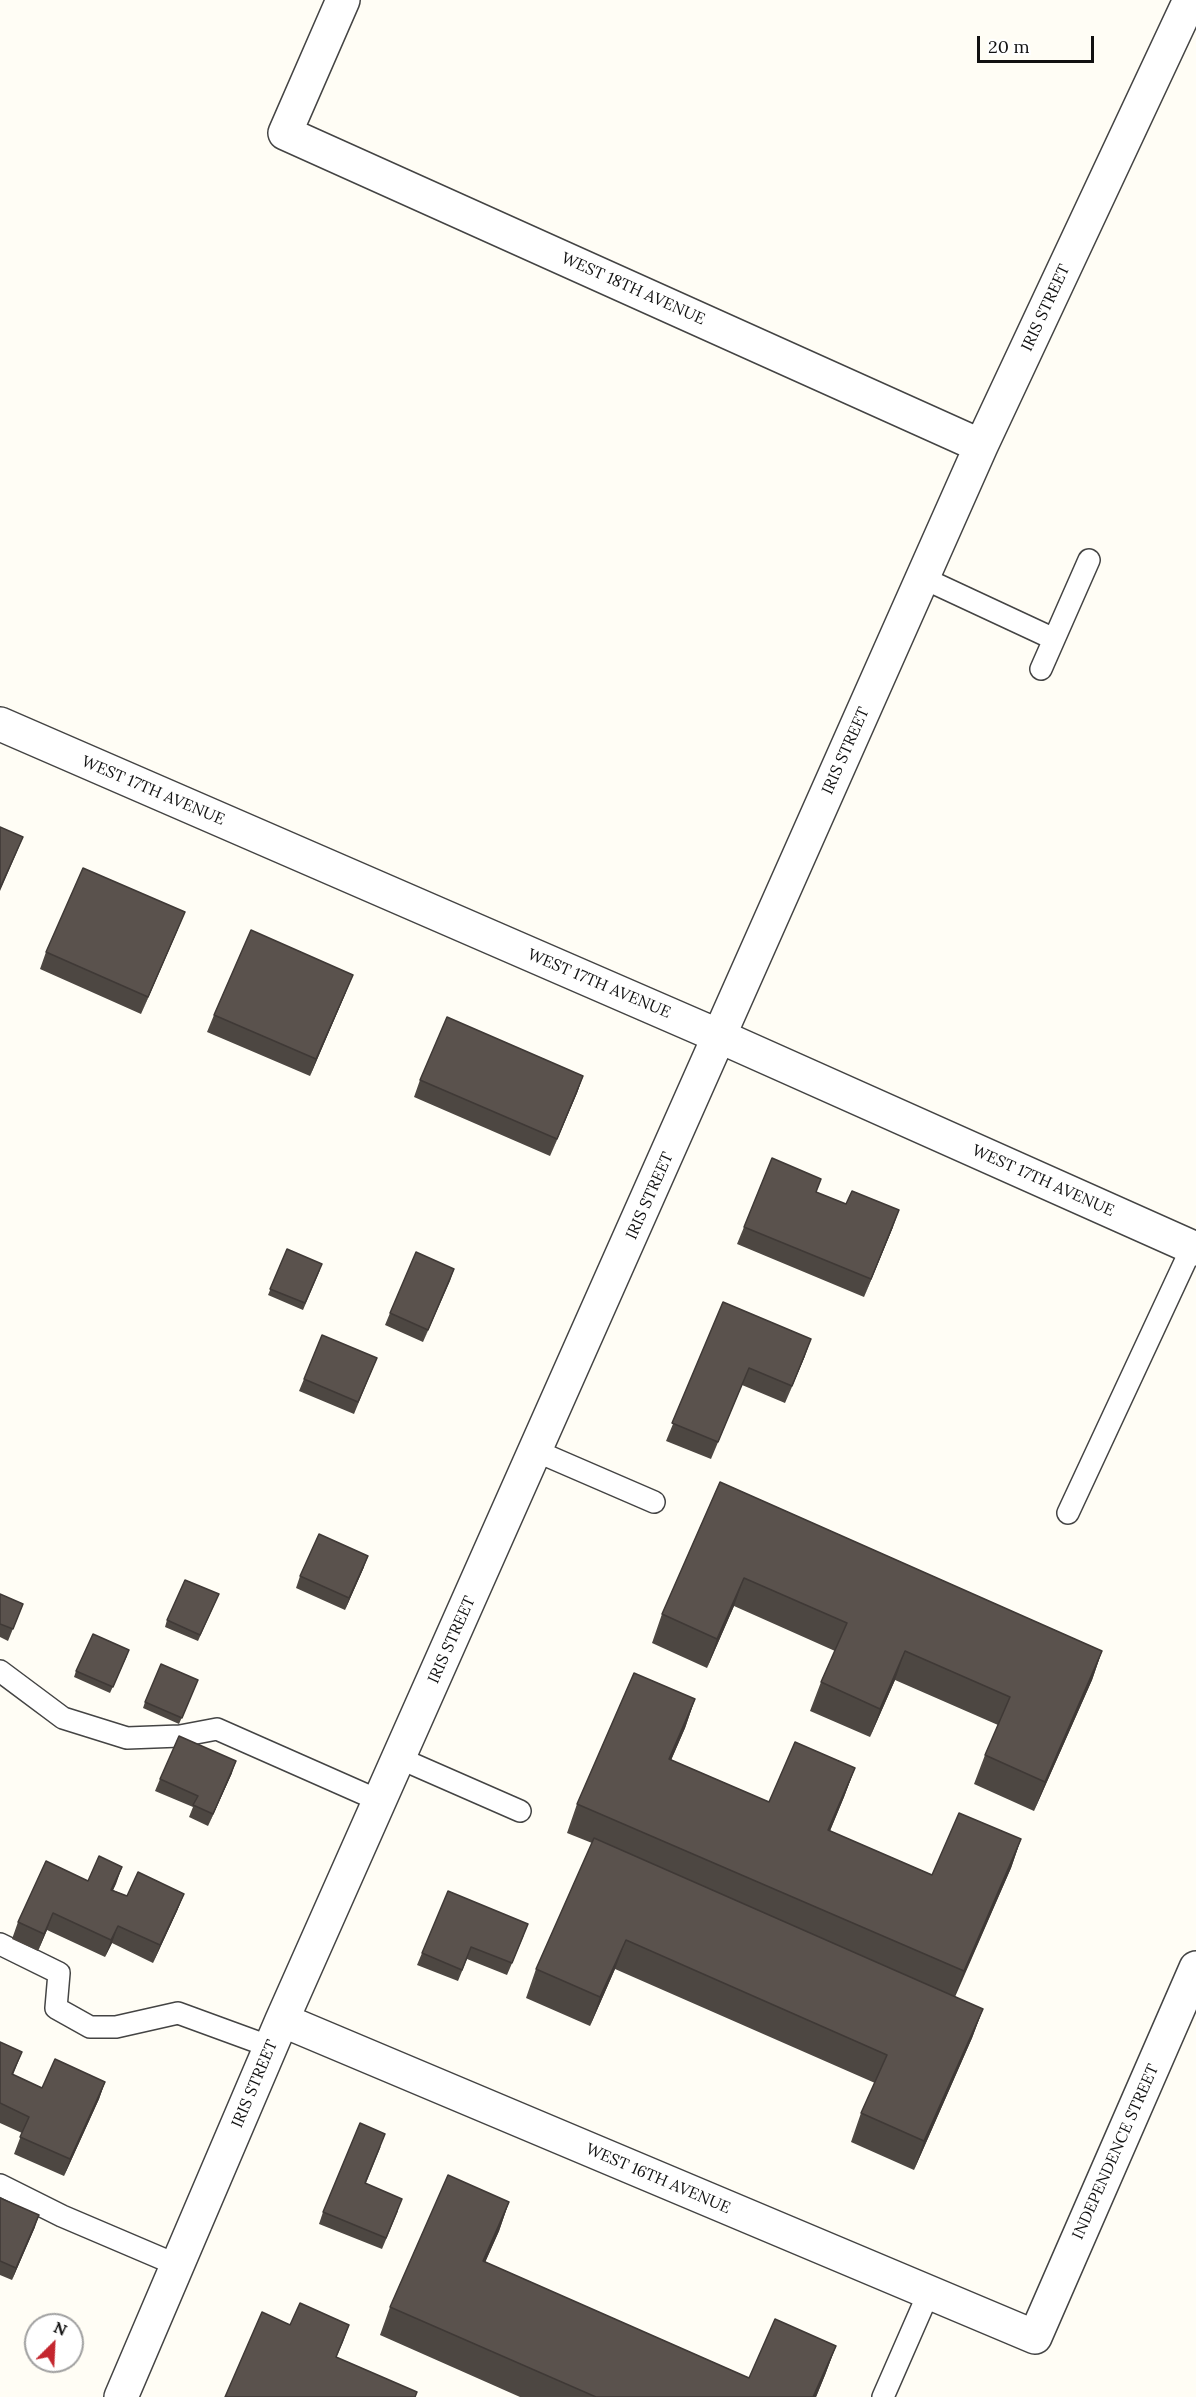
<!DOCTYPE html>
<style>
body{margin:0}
#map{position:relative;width:1196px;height:2397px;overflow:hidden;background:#fffdf5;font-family:Lora,serif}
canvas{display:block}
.north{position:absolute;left:24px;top:2313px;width:60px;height:60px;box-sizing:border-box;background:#fff;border:2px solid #a0a0a0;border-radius:50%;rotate:24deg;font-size:16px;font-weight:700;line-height:24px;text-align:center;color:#111}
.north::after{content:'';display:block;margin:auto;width:21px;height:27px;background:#c4262e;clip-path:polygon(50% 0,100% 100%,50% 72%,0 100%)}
.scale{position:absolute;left:977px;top:36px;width:117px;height:27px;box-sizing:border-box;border:3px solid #111;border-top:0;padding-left:8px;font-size:18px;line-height:21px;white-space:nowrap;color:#111;-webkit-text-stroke:4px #fff;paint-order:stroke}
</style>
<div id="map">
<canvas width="1196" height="2397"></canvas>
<div class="north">N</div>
<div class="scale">20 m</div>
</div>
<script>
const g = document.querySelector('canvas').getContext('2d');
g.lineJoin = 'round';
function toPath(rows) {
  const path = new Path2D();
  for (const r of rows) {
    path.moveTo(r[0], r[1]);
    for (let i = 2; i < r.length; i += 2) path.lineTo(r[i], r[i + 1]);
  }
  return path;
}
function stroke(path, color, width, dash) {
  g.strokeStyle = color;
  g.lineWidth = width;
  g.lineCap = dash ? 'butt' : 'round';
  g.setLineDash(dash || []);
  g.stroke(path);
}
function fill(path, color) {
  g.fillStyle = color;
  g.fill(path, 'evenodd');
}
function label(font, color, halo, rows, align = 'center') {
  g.font = font + ' Lora,serif';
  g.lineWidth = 6;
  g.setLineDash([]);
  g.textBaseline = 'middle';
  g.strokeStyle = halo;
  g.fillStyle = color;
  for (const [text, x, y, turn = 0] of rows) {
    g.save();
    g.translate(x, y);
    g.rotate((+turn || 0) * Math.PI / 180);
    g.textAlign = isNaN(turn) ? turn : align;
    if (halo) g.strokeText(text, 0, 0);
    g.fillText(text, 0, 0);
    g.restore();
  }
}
const service = toPath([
 [923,578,1054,639],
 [1041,669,1089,560],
 [536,1451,654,1502],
 [1068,1513,1192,1247],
 [0,1671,63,1718,127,1738,180,1736,217,1729,380,1801],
 [399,1758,520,1811],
 [0,1944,59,1973,56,2008,90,2027,116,2027,178,2013,271,2047],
 [0,2185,62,2216,177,2265],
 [883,2397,929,2292]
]);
const minor = toPath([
 [343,0,285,133,981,446],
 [0,724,721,1037,1196,1249],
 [282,2020,1035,2337,1196,1968],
 [121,2397,282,2020,981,446,1190,0]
]);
const wall = toPath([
 [178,929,141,1014,40,969,46,952],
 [346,992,310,1076,207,1032,214,1015],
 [583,1076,577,1093,550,1156,414,1097,420,1080],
 [821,1179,816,1192,893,1227,864,1297,737,1244,744,1227],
 [287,1249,320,1270,303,1310,268,1295],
 [454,1269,423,1342,385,1325,390,1313],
 [723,1302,805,1356,785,1403,742,1385,711,1459,666,1441],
 [377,1358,354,1414,299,1391,304,1379],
 [720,1482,1102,1651,1092,1680,1034,1811,974,1784,985,1755,998,1725,895,1680,870,1737,810,1711,821,1682,835,1651,734,1606,707,1668,652,1643,662,1614],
 [364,1567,345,1610,296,1588,300,1576],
 [0,1594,23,1604,8,1641,0,1637],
 [216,1601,198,1641,165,1627,167,1620],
 [127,1656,110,1693,74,1677,76,1671],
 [198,1680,179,1724,143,1708,145,1702],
 [695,1699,685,1728,671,1760,769,1802,855,1768,844,1797,830,1831,932,1875,1021,1839,1011,1868,955,1997,983,2009,972,2038,914,2170,851,2142,861,2113,875,2083,615,1969,590,2026,526,1998,536,1969,592,1843,567,1833,577,1804],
 [232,1773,208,1826,189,1817,193,1807,155,1791,160,1779],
 [122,1867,113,1890,127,1896,184,1894,177,1911,153,1963,112,1943,105,1957,47,1930,38,1951,12,1939,18,1922,88,1881],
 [524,1935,507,1975,467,1959,458,1981,417,1965,422,1953],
 [0,2042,22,2052,13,2075,42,2088,105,2082,99,2099,64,2176,14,2154,22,2133,0,2123],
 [381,2146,366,2183,398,2211,382,2249,319,2224,323,2212],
 [0,2198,35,2227,12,2280,0,2275],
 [509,2202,499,2231,485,2262,749,2378,836,2346,825,2375,816,2397,520,2397,380,2335,390,2307]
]);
const shadedWall = toPath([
 [23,837,16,854,0,891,0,888],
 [185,912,178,929,141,1014,148,997],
 [353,975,346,992,310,1076,316,1059],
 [583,1076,577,1093,550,1156,557,1139],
 [899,1210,893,1227,864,1297,871,1279],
 [454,1269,450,1281,423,1342,428,1330],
 [811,1339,805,1356,785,1403,792,1386],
 [368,1556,364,1567,345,1610,349,1598],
 [744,1578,734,1606,707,1668,717,1639],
 [905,1651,895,1680,870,1737,880,1709],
 [1102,1651,1092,1680,1034,1811,1045,1782],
 [695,1699,685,1728,659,1788,669,1759],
 [236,1761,232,1773,208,1826,213,1814],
 [855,1768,844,1797,818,1859,828,1830],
 [1021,1839,1011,1868,953,2000,964,1971],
 [122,1867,116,1884,105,1907,111,1890],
 [184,1894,177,1911,153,1963,160,1945],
 [53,1913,47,1930,38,1951,44,1934],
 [118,1926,112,1943,105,1957,111,1940],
 [626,1940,615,1969,590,2026,600,1997],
 [983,2009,972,2038,914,2170,924,2141],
 [105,2082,99,2099,64,2176,70,2159],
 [509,2202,499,2231,473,2290,483,2261],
 [39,2215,35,2227,12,2280,16,2268],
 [349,2325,343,2342,329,2374,336,2357],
 [836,2346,825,2375,816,2397,813,2397]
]);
const building = toPath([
 [0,827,23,837,0,888,0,827],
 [83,868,185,912,148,997,46,952,83,868],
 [251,930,353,975,316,1059,214,1015,251,930],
 [447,1017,583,1076,557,1139,420,1080,447,1017],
 [772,1158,821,1179,816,1192,846,1204,852,1191,899,1210,871,1279,744,1227,772,1158],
 [287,1249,322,1264,305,1303,270,1289,287,1249],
 [416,1252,454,1269,428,1330,390,1313,416,1252],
 [723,1302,811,1339,792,1386,749,1368,718,1442,672,1423,723,1302],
 [322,1335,377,1358,358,1402,304,1379,322,1335],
 [720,1482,1102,1651,1045,1782,985,1755,1010,1697,905,1651,880,1709,821,1682,847,1623,744,1578,717,1639,662,1614,720,1482],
 [319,1534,368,1556,349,1598,300,1576,319,1534],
 [185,1580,219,1594,200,1635,167,1620,185,1580],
 [0,1594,23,1604,13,1629,0,1624,0,1594],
 [93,1634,129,1650,113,1687,76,1671,93,1634],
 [161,1664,198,1680,182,1718,145,1702,161,1664],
 [634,1673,695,1699,669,1759,769,1802,795,1742,855,1768,828,1830,932,1875,959,1813,1021,1839,964,1971,577,1804,634,1673],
 [179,1736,236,1761,213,1814,193,1805,198,1796,160,1779,179,1736],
 [594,1838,983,2009,924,2141,861,2113,887,2055,626,1940,600,1997,536,1969,594,1838],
 [99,1856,122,1867,111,1890,127,1896,138,1872,184,1894,160,1945,118,1926,111,1940,53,1913,44,1934,18,1922,46,1861,88,1881,99,1856],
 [448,1891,528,1924,512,1963,471,1947,462,1970,422,1953,448,1891],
 [0,2042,22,2052,12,2074,42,2088,55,2059,105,2082,70,2159,20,2137,29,2117,0,2103,0,2042],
 [360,2123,385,2134,365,2183,402,2199,386,2238,323,2212,360,2123],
 [448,2175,509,2202,483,2261,749,2378,775,2319,836,2346,813,2397,596,2397,390,2307,448,2175],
 [0,2198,39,2215,16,2268,0,2261,0,2198],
 [300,2303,349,2325,336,2357,417,2392,415,2397,225,2397,262,2312,290,2325,300,2303]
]);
const streetNames = [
 ["WEST 18TH AVENUE",633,289,24],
 ["IRIS STREET",1046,308,-65],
 ["IRIS STREET",846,751,-66],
 ["WEST 17TH AVENUE",153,791,23],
 ["WEST 17TH AVENUE",599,984,23],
 ["WEST 17TH AVENUE",1043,1181,24],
 ["IRIS STREET",650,1196,-66],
 ["IRIS STREET",452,1640,-66],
 ["IRIS STREET",255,2084,-67],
 ["INDEPENDENCE STREET",1116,2152,-66],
 ["WEST 16TH AVENUE",658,2179,23]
];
stroke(service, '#444', 24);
stroke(minor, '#444', 36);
stroke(service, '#fff', 21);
stroke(minor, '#fff', 33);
fill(wall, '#4d4742');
fill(shadedWall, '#3f3936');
fill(building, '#5a524d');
stroke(building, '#3f3936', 1.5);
label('16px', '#111', '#fff', streetNames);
</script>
